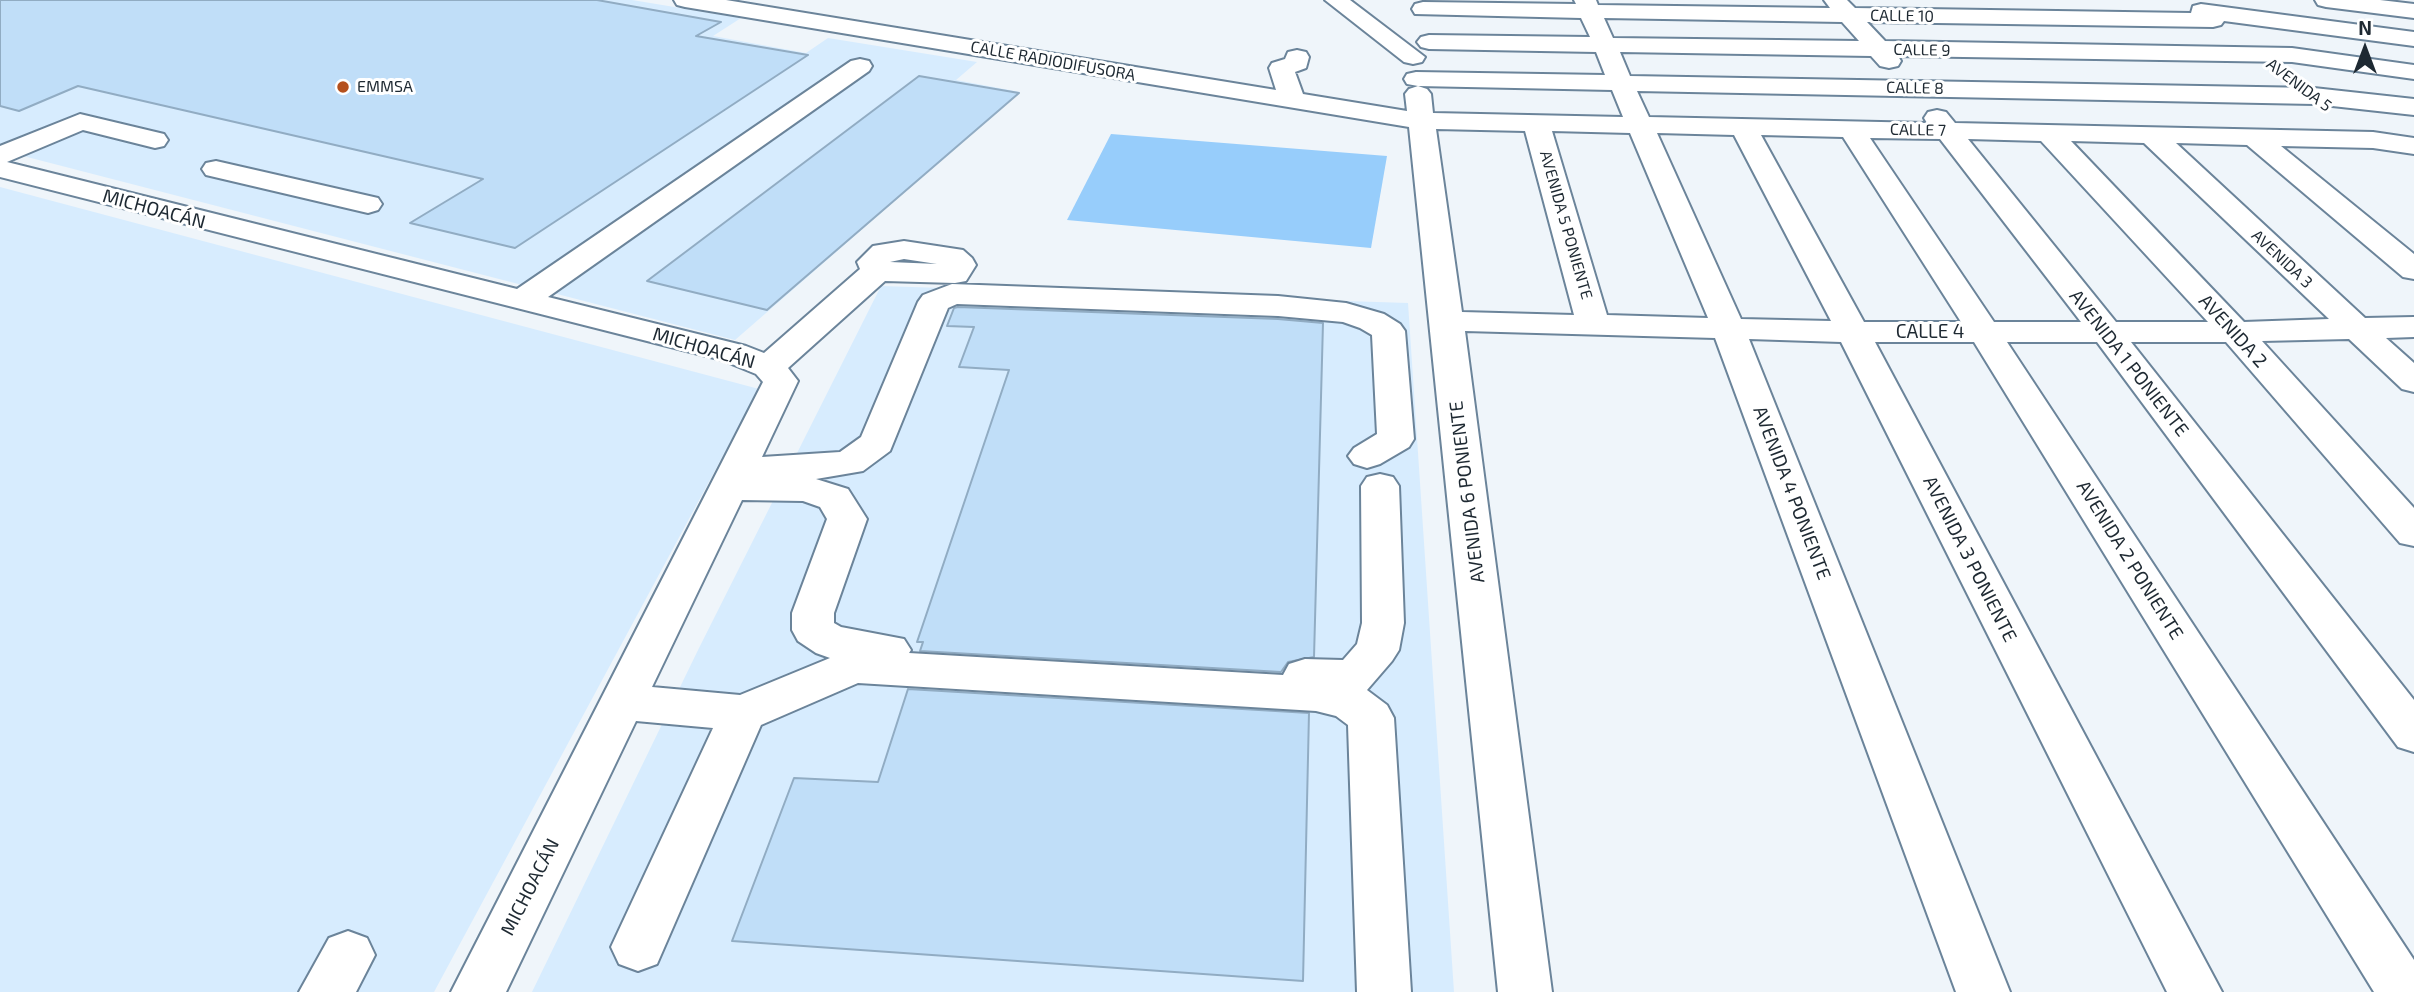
<!DOCTYPE html>
<meta charset="utf-8">
<style>
body{margin:0}
#map{position:relative;width:2414px;height:992px;overflow:hidden;background:#eff5fa;font-family:"Exo 2",sans-serif}
canvas{display:block}
.north{position:absolute;left:2330px;top:14px;width:70px;height:70px;-webkit-text-stroke:5px #fff;paint-order:stroke;rotate:0deg;font-size:19px;font-weight:700;line-height:28px;text-align:center;color:#1e2932}
.north::after{content:'';display:block;margin:auto;width:24px;height:32px;background:#1e2932;clip-path:polygon(50% 0,100% 100%,50% 72%,0 100%)}
</style>
<div id="map">
<canvas width="2414" height="992"></canvas>
<div class="north">N</div>
</div>
<script>
const g = document.querySelector('canvas').getContext('2d');
g.lineJoin = 'round';
function fill(path, color) {
  g.fillStyle = color;
  g.fill(path, 'evenodd');
}
function toPath(rows) {
  const path = new Path2D();
  for (const r of rows) {
    path.moveTo(r[0], r[1]);
    for (let i = 2; i < r.length; i += 2) path.lineTo(r[i], r[i + 1]);
  }
  return path;
}
function stroke(path, color, width, dash) {
  g.strokeStyle = color;
  g.lineWidth = width;
  g.lineCap = dash ? 'butt' : 'round';
  g.setLineDash(dash || []);
  g.stroke(path);
}
function label(font, color, halo, rows, align = 'center') {
  g.font = font + ' "Exo 2",sans-serif';
  g.lineWidth = 6;
  g.setLineDash([]);
  g.textBaseline = 'middle';
  g.strokeStyle = halo;
  g.fillStyle = color;
  for (const [text, x, y, turn = 0] of rows) {
    g.save();
    g.translate(x, y);
    g.rotate((+turn || 0) * Math.PI / 180);
    g.textAlign = isNaN(turn) ? turn : align;
    if (halo) g.strokeText(text, 0, 0);
    g.fillText(text, 0, 0);
    g.restore();
  }
}
const built = toPath([
 [0,0,632,0,741,18,713,36,806,53,828,38,977,62,956,80,1020,92,735,340,0,150],
 [0,187,759,389,434,992,0,992],
 [881,286,1408,303,1454,992,532,992,699,648]
]);
const green = toPath([
 [1111,134,1387,156,1371,248,1067,220]
]);
const building = toPath([
 [0,0,597,0,721,22,696,36,808,55,515,248,410,223,483,179,78,86,19,111,0,106,0,0],
 [919,76,1019,93,767,310,647,281,919,76],
 [958,307,1278,319,1323,323,1314,657,1288,662,1281,672,920,651,923,642,917,642,1009,370,959,367,974,327,947,326,954,308,958,307],
 [908,689,1309,713,1303,981,732,941,794,778,878,782,908,689]
]);
const minor = toPath([
 [674,0,726,0,1276,90,1269,68,1272,63,1285,59,1288,52,1297,50,1306,52,1309,57,1306,68,1295,72,1303,94,1407,111,1405,94,1409,89,1418,86,1407,84,1404,79,1407,74,1416,72,1605,75,1596,52,1429,49,1421,47,1417,42,1421,37,1429,35,1590,37,1581,18,1415,14,1412,9,1415,4,1423,2,1576,4,1574,0,1596,0,1598,5,1830,8,1824,0,1847,0,1855,8,2191,13,2193,6,2201,4,2414,32,2414,46,2224,21,2221,25,2213,27,1867,22,1885,41,2292,48,2414,65,2414,79,2292,62,1898,56,1901,61,1898,66,1889,68,1880,66,1871,56,1620,52,1630,76,2314,88,2414,99,2414,115,2314,104,1637,91,1649,117,1927,123,1924,118,1928,112,1937,110,1946,112,1955,123,2373,132,2414,138,2414,154,2373,148,2281,146,2414,254,2414,279,2403,277,2247,145,2176,143,2365,318,2414,317,2414,337,2386,338,2414,363,2414,392,2402,389,2349,339,2262,341,2414,508,2414,546,2400,543,2226,342,2131,342,2414,700,2414,752,2398,747,2097,342,2007,342,2414,960,2414,992,2374,992,1974,342,1875,342,2222,992,2167,992,1841,342,1749,339,2010,992,1956,992,1715,338,1465,331,1552,992,1498,992,1409,127,685,7,677,5,674,0],
 [1604,18,1842,22,1859,41,1613,38,1604,18],
 [1418,86,1612,90,1623,117,1433,113,1431,94,1427,89,1418,86],
 [1436,129,1525,131,1574,315,1462,312,1436,129],
 [1552,131,1630,133,1708,318,1607,315,1552,131],
 [1657,133,1734,135,1831,321,1741,319,1657,133],
 [1761,135,1843,137,1961,322,1864,322,1761,135],
 [1870,138,1940,139,2081,322,1994,322,1870,138],
 [1968,139,2041,141,2208,322,2116,322,1968,139],
 [2071,141,2144,143,2329,319,2244,322,2071,141],
 [1325,0,1350,0,1425,57,1422,62,1413,64,1404,62,1325,0],
 [2315,0,2380,0,2414,4,2414,18,2326,7,2318,5,2315,0],
 [860,59,869,61,872,66,869,71,548,297,746,346,764,353,860,269,857,262,873,246,904,241,963,250,972,258,976,265,966,281,955,283,885,281,788,368,798,381,762,457,840,452,861,437,918,302,923,295,952,284,1278,296,1346,303,1384,314,1400,324,1405,331,1414,439,1409,447,1380,464,1367,468,1354,464,1348,456,1354,448,1377,434,1372,335,1360,328,1343,322,1278,316,957,304,948,308,890,451,863,471,816,479,848,489,867,519,834,613,834,623,841,627,904,639,911,650,909,653,1283,675,1289,664,1305,659,1343,660,1357,644,1362,623,1361,486,1367,477,1380,474,1393,477,1399,486,1404,623,1399,650,1392,661,1367,690,1387,705,1394,718,1411,992,1357,992,1348,725,1336,716,1316,711,858,683,761,725,657,964,638,971,619,964,611,947,713,728,636,721,506,992,451,992,763,382,756,374,722,360,0,177,0,146,80,114,164,134,168,140,164,146,155,148,83,130,7,162,517,289,851,61,860,59],
 [904,259,937,264,890,262,904,259],
 [742,500,803,501,820,507,827,519,792,613,792,630,798,641,816,653,830,658,740,695,652,687,742,500],
 [216,161,378,198,382,204,378,210,368,213,206,175,202,169,206,163,216,161],
 [348,931,367,938,375,955,356,992,299,992,329,938,348,931]
]);
const markers = [
 [343,87,7,"#b4501d"]
];
const farStreetnames = [
 ["CALLE 10",1902,16,1],
 ["CALLE 9",1922,50,1],
 ["CALLE RADIODIFUSORA",1053,61,10],
 ["AVENIDA 5",2299,85,37],
 ["CALLE 8",1915,88,1],
 ["CALLE 7",1918,130,1],
 ["AVENIDA 5 PONIENTE",1566,225,74],
 ["AVENIDA 3",2282,259,43]
];
const farPoinames = [
 ["EMMSA",357,87]
];
const streetNames = [
 ["MICHOACÁN",154,209,15],
 ["AVENIDA 2",2233,331,48],
 ["CALLE 4",1930,332],
 ["MICHOACÁN",704,348,16],
 ["AVENIDA 1 PONIENTE",2129,363,52],
 ["AVENIDA 6 PONIENTE",1467,492,-97],
 ["AVENIDA 4 PONIENTE",1792,493,69],
 ["AVENIDA 3 PONIENTE",1970,559,63],
 ["AVENIDA 2 PONIENTE",2130,560,58],
 ["MICHOACÁN",530,887,-63]
];
fill(built, '#d7ecfe');
fill(green, '#97cdfb');
fill(building, '#c0def8');
stroke(building, '#91acc3', 2);
stroke(minor, '#6b849a', 4);
fill(minor, '#fff');
for (const [x, y, r, color] of markers) {
  const dot = new Path2D();
  dot.arc(x, y, r, 0, 2 * Math.PI);
  g.fillStyle = color;
  g.fill(dot);
  stroke(dot, '#fff', 2.5);
}
label('16px', '#1e2932', '#fff', farStreetnames);
label('16px', '#1e2932', '#fff', farPoinames, 'left');
label('19px', '#1e2932', '#fff', streetNames);
</script>
